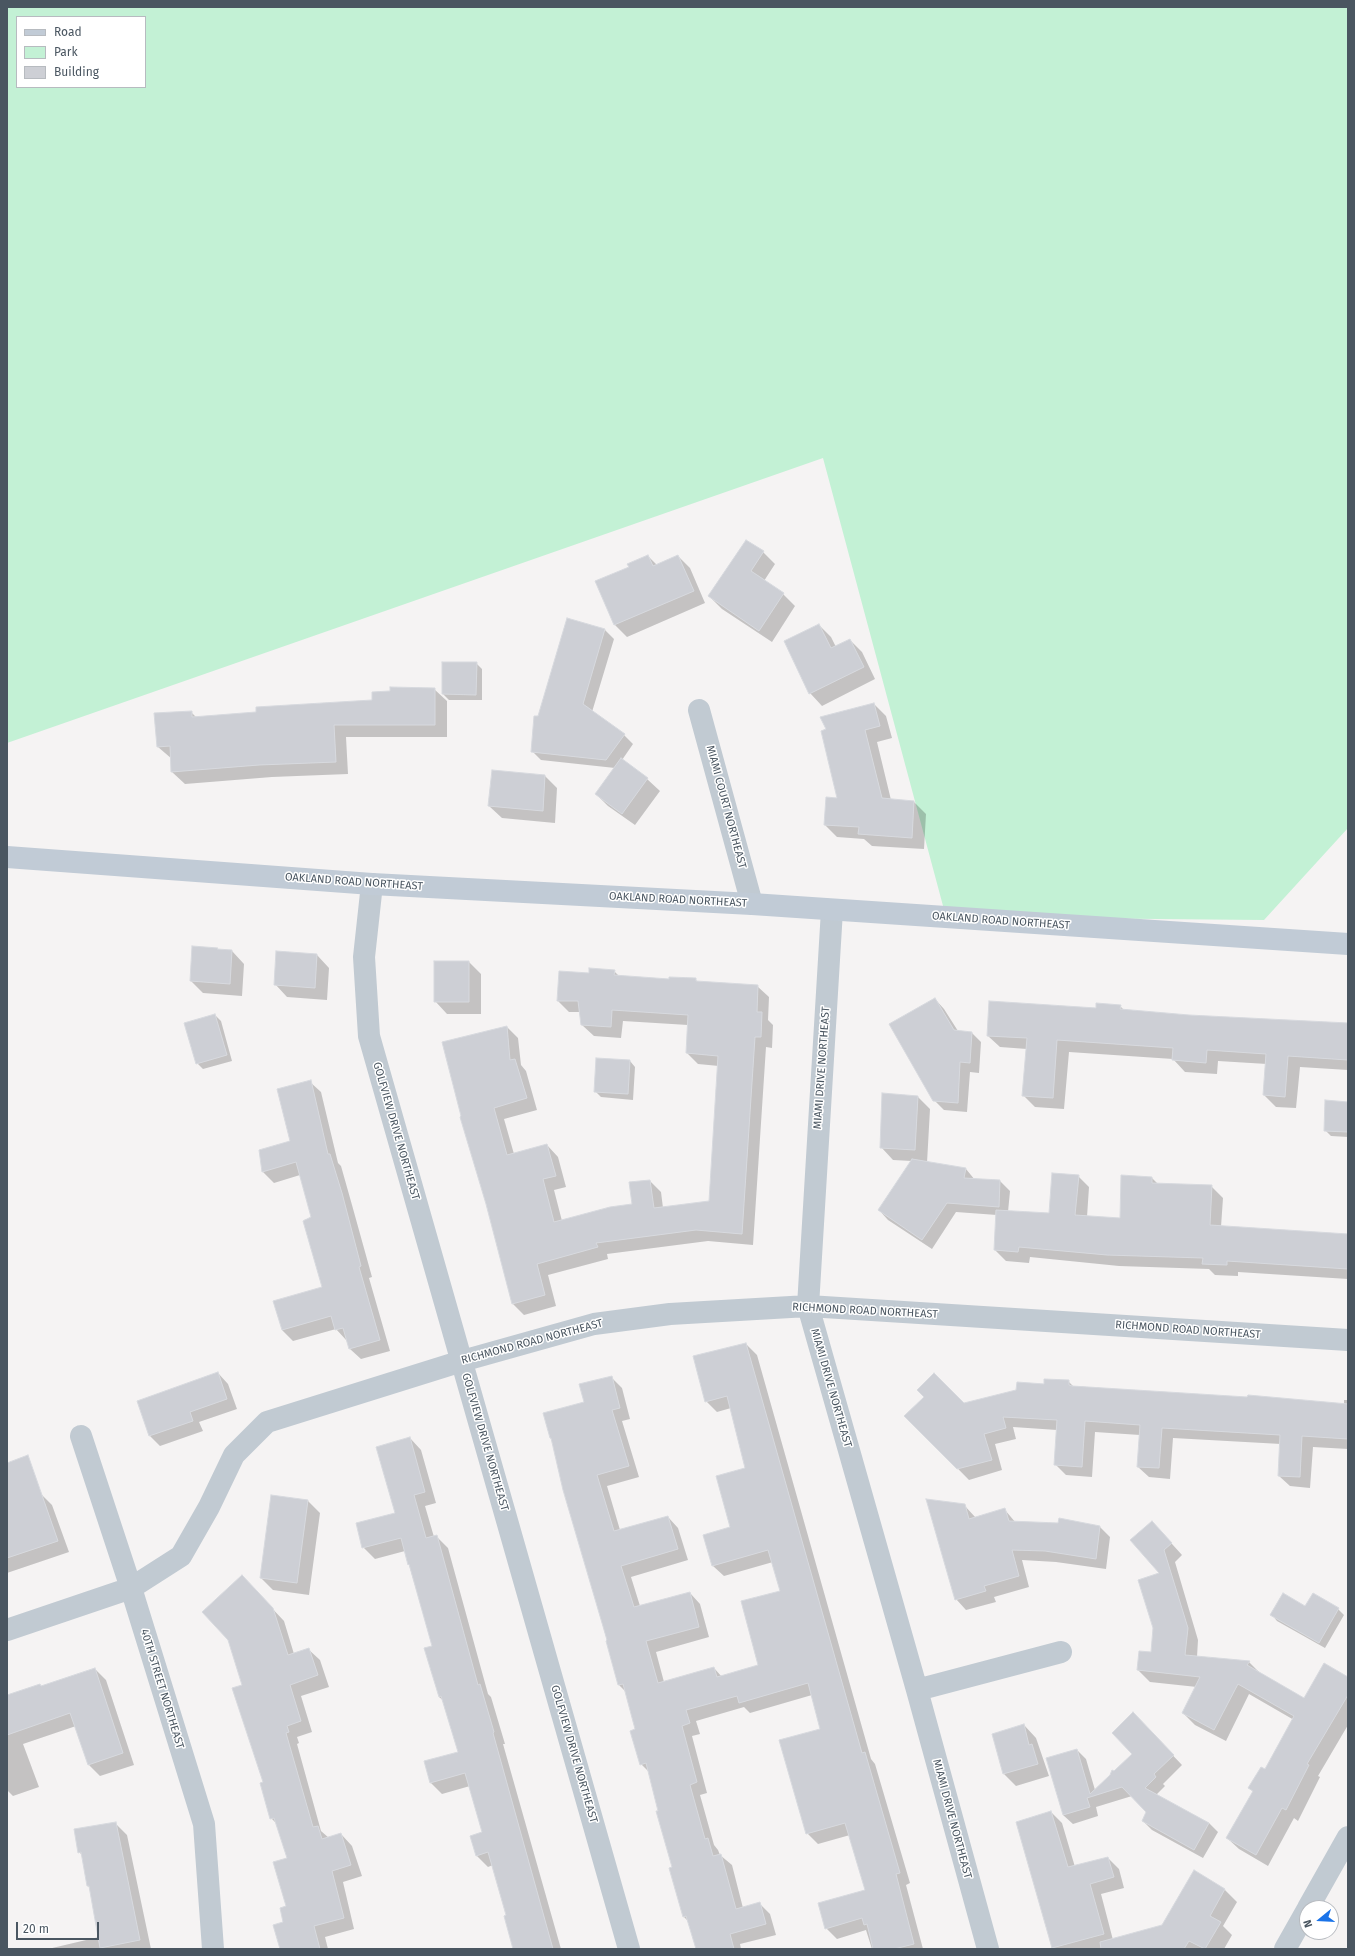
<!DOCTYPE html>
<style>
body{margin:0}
#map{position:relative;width:1355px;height:1956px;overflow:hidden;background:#f5f3f3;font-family:"Fira Sans",sans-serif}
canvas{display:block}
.frame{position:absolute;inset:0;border:8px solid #4a5661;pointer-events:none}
.legend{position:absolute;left:16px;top:16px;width:130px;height:72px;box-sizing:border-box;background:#fff;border:1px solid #b7bbc0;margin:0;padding:5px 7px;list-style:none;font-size:12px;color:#4a5661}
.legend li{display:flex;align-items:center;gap:8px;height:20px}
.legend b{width:20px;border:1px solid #b7bbc0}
.north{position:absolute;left:1299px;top:1900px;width:40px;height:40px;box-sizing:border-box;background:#fff;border:1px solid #b7bbc0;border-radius:50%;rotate:252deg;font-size:11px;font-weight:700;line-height:16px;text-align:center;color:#4a5661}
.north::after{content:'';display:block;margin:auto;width:14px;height:18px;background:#1a73e8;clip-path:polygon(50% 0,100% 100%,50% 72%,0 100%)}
.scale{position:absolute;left:16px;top:1922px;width:83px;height:18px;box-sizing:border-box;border:2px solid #4a5661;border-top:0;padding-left:5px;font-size:12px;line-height:14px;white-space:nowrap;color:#4a5661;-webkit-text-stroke:3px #fff;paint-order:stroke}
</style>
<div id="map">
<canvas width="1355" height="1956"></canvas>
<div class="frame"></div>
<ul class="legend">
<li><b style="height:5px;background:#c1cbd6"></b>Road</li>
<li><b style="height:11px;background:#c3f1d5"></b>Park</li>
<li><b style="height:11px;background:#cdcfd5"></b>Building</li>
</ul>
<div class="north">N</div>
<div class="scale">20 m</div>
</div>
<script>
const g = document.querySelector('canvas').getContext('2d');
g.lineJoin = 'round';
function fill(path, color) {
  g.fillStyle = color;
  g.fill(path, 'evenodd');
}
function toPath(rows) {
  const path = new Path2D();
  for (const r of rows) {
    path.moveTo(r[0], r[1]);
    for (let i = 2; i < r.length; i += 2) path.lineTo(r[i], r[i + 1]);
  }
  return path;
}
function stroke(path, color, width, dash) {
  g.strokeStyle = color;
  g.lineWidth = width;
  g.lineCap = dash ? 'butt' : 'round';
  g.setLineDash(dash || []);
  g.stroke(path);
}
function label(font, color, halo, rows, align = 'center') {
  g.font = font + ' "Fira Sans",sans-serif';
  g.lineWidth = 3;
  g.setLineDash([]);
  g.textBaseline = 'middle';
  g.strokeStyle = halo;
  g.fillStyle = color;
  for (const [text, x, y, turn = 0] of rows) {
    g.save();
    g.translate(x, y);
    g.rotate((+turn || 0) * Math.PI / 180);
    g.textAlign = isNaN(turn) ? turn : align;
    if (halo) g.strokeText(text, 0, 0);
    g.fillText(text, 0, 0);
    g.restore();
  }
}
const green = toPath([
 [7,7,1348,7,1348,828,1264,920,946,917,823,458,7,743],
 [17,17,145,17,145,87,17,87]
]);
const shadow = toPath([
 [763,552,775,564,764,581,783,594,795,606,772,642,722,609,709,596],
 [648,556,657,565,678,556,690,568,705,603,627,637,615,625,597,582,630,567],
 [819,625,831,637,836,647,850,640,862,652,875,679,822,706,810,693],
 [605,630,614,639,592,712,624,735,633,744,622,760,647,779,660,791,635,825,608,806,596,794,615,768,541,760,532,751,539,717],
 [476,663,482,669,482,700,449,700,443,694],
 [434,689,447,701,447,737,346,737,348,774,272,777,185,784,172,772,172,759,158,747,191,712,197,718,373,701],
 [874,704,886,716,892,738,877,742,891,800,914,802,926,814,924,849,872,846,864,839,837,837,825,825,838,799],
 [545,776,557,788,555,823,502,818,489,806],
 [217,948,219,951,232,951,244,964,242,996,203,993,191,981],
 [317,955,329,968,327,1000,287,997,275,984],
 [469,962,481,974,481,1014,447,1014,435,1001],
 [614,971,620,977,670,980,695,979,698,982,757,986,769,997,768,1020,773,1025,772,1048,766,1047,753,1245,708,1241,607,1254,608,1259,548,1275,556,1306,524,1315,512,1303,487,1204,462,1117,507,1027,518,1038,521,1065,526,1071,537,1110,504,1119,514,1154,547,1145,558,1157,566,1187,554,1190,562,1221,633,1205,650,1181,661,1192,663,1208,710,1202,719,1066,698,1064,687,1053,688,1025,623,1021,621,1038,594,1036,582,1025,581,1012,569,1012,558,1001,590,974],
 [935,999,944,1009,958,1031,972,1033,981,1042,979,1073,970,1072,967,1112,944,1110,934,1100],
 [1120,1006,1124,1010,1188,1016,1348,1024,1348,1070,1300,1067,1296,1108,1276,1107,1264,1095,1267,1064,1218,1061,1217,1074,1185,1072,1173,1059,1069,1052,1064,1109,1035,1107,1023,1095,1027,1049,1000,1047,988,1036,1097,1009],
 [215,1015,221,1021,232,1061,203,1069,197,1063],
 [630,1061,635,1067,633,1100,601,1097,595,1091],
 [310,1082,321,1092,338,1163,341,1166,352,1205,372,1277,369,1278,390,1351,361,1359,350,1349,347,1341,336,1329,293,1341,282,1330,324,1288,304,1220,312,1218,300,1175,274,1183,263,1172,260,1151,291,1141],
 [918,1097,930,1109,927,1163,966,1169,975,1180,1000,1181,1010,1191,1008,1212,1050,1214,1078,1176,1089,1187,1087,1217,1121,1219,1152,1178,1158,1184,1211,1186,1223,1198,1221,1227,1348,1235,1348,1279,1238,1272,1238,1276,1215,1275,1209,1269,1119,1266,1030,1257,1029,1263,1006,1261,995,1250,997,1215,956,1212,932,1249,888,1220,879,1210,912,1161,893,1160,881,1147],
 [1348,1103,1348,1137,1331,1136,1325,1130],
 [746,1344,757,1355,871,1759,875,1764,910,1883,906,1885,923,1949,872,1949,866,1930,837,1939,826,1928,866,1890,850,1835,818,1844,807,1833,822,1730,812,1695,750,1713,744,1707,696,1721,700,1734,692,1736,707,1793,700,1795,714,1845,718,1850,720,1855,732,1865,743,1908,759,1903,770,1914,776,1935,740,1944,741,1949,697,1949,689,1922,684,1917,673,1867,649,1772,641,1764,637,1730,626,1692,619,1685,553,1440,550,1438,611,1377,622,1388,630,1419,622,1421,639,1477,607,1486,620,1530,668,1517,678,1528,688,1560,631,1577,640,1606,690,1593,700,1604,709,1637,656,1652,664,1682,714,1668,722,1677,759,1666,781,1591,773,1562,724,1576,713,1566,731,1528,746,1469,731,1408,717,1412,706,1401],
 [218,1373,228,1384,237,1409,199,1422,203,1431,160,1446,150,1436],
 [1068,1381,1073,1386,1344,1405,1344,1400,1348,1400,1348,1449,1313,1447,1310,1488,1290,1486,1279,1476,1281,1444,1173,1438,1170,1479,1149,1477,1138,1467,1140,1435,1095,1432,1092,1477,1066,1475,1055,1464,1057,1430,1013,1427,1016,1439,995,1444,1002,1470,969,1480,906,1416],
 [410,1438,421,1450,436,1503,425,1506,434,1537,436,1536,448,1548,488,1694,491,1697,505,1744,503,1744,561,1949,514,1949,508,1916,493,1865,488,1867,476,1855,483,1833,470,1786,442,1794,430,1782,459,1753,444,1701,439,1697,433,1647,405,1551,375,1559,363,1547,396,1514],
 [40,1493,52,1505,69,1552,7,1573,7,1517],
 [308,1501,320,1513,309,1595,273,1590,261,1578],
 [964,1505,976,1518,1005,1510,1016,1523,1100,1527,1110,1537,1106,1569,1056,1562,1022,1560,1029,1587,994,1597,996,1602,966,1610,956,1599],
 [1163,1534,1182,1555,1175,1562,1198,1640,1197,1657,1249,1662,1260,1673,1305,1699,1348,1678,1348,1725,1318,1776,1320,1777,1298,1821,1294,1818,1268,1866,1239,1849,1227,1838,1253,1792,1250,1788,1265,1770,1294,1720,1249,1694,1226,1741,1195,1725,1183,1713,1197,1687,1150,1682,1138,1670,1152,1653,1161,1573],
 [253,1588,284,1621,294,1654,308,1649,320,1660,329,1687,301,1696,312,1732,297,1737,299,1743,297,1744,321,1831,329,1838,341,1834,352,1846,362,1876,343,1882,354,1929,325,1937,328,1949,281,1949,287,1907,288,1858,277,1824,271,1818,243,1686],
 [1338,1609,1344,1615,1325,1648,1277,1621,1272,1615],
 [95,1669,106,1680,134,1765,100,1776,89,1765,76,1726,23,1744,39,1787,13,1796,7,1790,7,1696,42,1687],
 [1142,1723,1182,1765,1163,1784,1165,1786,1156,1795,1209,1823,1218,1832,1203,1858,1152,1830,1143,1821,1147,1812,1132,1796,1096,1807,1098,1816,1073,1824,1063,1815,1077,1750,1086,1759,1095,1790,1133,1754],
 [1024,1725,1036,1738,1049,1776,1016,1786,1004,1774,993,1734],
 [1051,1812,1062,1823,1075,1867,1108,1858,1119,1869,1124,1888,1101,1894,1113,1940,1153,1949,1052,1949,1038,1891],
 [115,1823,127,1835,151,1949,48,1949,99,1937,91,1889,88,1886,83,1856,79,1852],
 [1194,1872,1225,1890,1237,1902,1223,1926,1232,1935,1224,1949,1166,1949,1162,1926]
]);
const building = toPath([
 [746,540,764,551,751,571,784,593,759,631,708,596,746,540],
 [648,555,653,566,678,555,694,591,614,625,595,581,629,567,627,564,648,555],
 [567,618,605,629,583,704,625,734,606,760,531,752,534,716,538,716,567,618],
 [819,624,831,648,850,639,864,667,809,694,784,641,819,624],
 [442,662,477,662,476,695,442,694,442,662],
 [390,687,435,688,435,725,334,725,336,762,259,765,171,772,170,746,157,747,154,713,192,711,192,717,256,712,256,707,372,700,372,692,390,691,390,687],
 [874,703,880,726,865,730,882,798,914,801,912,838,858,834,859,827,824,825,826,797,837,798,821,731,826,729,820,717,874,703],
 [621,758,648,778,622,814,595,794,621,758],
 [492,770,545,775,543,811,488,806,492,770],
 [192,946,218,948,217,949,232,950,230,984,190,981,192,946],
 [276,951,317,954,315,988,274,985,276,951],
 [434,961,469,961,469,1002,434,1002,434,961],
 [589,968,615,970,614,975,669,979,669,977,696,978,696,981,758,985,757,1012,762,1012,761,1037,755,1037,742,1234,696,1230,596,1243,598,1247,537,1264,545,1295,512,1304,486,1204,460,1117,461,1116,442,1042,507,1026,510,1060,515,1059,527,1098,494,1108,507,1155,547,1144,556,1176,543,1179,554,1222,610,1207,632,1204,629,1182,650,1180,654,1208,709,1201,718,1056,686,1053,688,1015,612,1010,611,1027,581,1025,578,1001,557,1001,559,971,589,973,589,968],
 [935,998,954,1030,972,1032,970,1063,960,1062,958,1103,933,1101,889,1024,935,998],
 [989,1001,1096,1008,1096,1003,1121,1005,1120,1009,1189,1015,1348,1023,1348,1060,1288,1056,1285,1097,1263,1095,1266,1054,1207,1050,1206,1063,1172,1060,1173,1048,1057,1040,1053,1098,1022,1096,1027,1038,987,1036,989,1001],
 [215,1014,227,1055,196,1064,184,1023,215,1014],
 [596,1058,630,1060,628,1094,594,1092,596,1058],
 [311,1080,328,1154,330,1154,342,1193,361,1266,359,1267,380,1340,349,1349,343,1328,335,1330,331,1316,282,1330,273,1301,322,1287,303,1221,311,1217,296,1162,262,1172,259,1150,290,1141,277,1089,311,1080],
 [882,1093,918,1096,915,1150,880,1148,882,1093],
 [1325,1100,1348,1102,1348,1132,1324,1131,1325,1100],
 [912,1159,966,1168,964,1178,1000,1180,999,1207,947,1203,922,1240,878,1210,912,1159],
 [1052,1173,1079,1175,1075,1215,1120,1218,1121,1175,1152,1177,1152,1183,1212,1185,1210,1225,1348,1234,1348,1269,1227,1261,1227,1265,1202,1264,1203,1258,1107,1255,1019,1247,1018,1252,994,1250,996,1210,1049,1213,1052,1173],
 [746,1343,862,1753,865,1752,900,1873,896,1874,914,1944,894,1949,873,1949,867,1924,864,1925,862,1918,825,1929,818,1903,865,1890,845,1823,806,1834,779,1740,820,1729,808,1683,739,1703,737,1696,686,1710,690,1723,682,1726,697,1782,690,1785,705,1839,708,1838,713,1856,721,1854,736,1909,760,1902,766,1924,730,1934,734,1949,696,1949,686,1916,683,1917,669,1868,672,1867,656,1811,658,1811,646,1763,640,1765,630,1731,635,1729,623,1684,618,1685,606,1641,607,1640,563,1490,551,1438,550,1438,543,1413,584,1402,579,1384,612,1376,620,1408,612,1410,629,1466,597,1475,614,1531,668,1516,678,1549,621,1566,634,1607,690,1592,699,1627,646,1641,658,1683,714,1667,717,1677,758,1665,741,1601,780,1591,768,1550,712,1566,703,1535,730,1527,716,1476,745,1468,727,1396,705,1402,693,1356,746,1343],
 [218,1372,227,1399,190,1412,193,1421,149,1436,137,1401,218,1372],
 [934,1373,964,1403,1016,1390,1017,1382,1044,1384,1044,1379,1069,1380,1069,1385,1072,1386,1247,1397,1248,1395,1348,1404,1348,1439,1302,1436,1300,1477,1278,1476,1280,1435,1162,1428,1159,1468,1137,1467,1140,1425,1085,1421,1082,1467,1054,1465,1057,1420,1003,1417,1006,1428,984,1434,992,1460,957,1469,904,1416,924,1397,917,1390,934,1373],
 [410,1437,425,1492,414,1495,426,1538,437,1535,478,1685,480,1684,494,1732,493,1733,553,1949,513,1949,504,1916,506,1915,488,1852,476,1856,470,1836,482,1832,465,1773,430,1783,424,1761,458,1752,441,1696,439,1697,424,1648,432,1646,409,1564,408,1565,401,1538,362,1548,356,1523,395,1513,376,1447,410,1437],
 [28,1455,58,1541,7,1558,7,1463,28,1455],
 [271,1495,308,1500,297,1583,260,1578,271,1495],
 [926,1499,965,1504,969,1519,1005,1508,1009,1521,1058,1523,1059,1518,1100,1526,1096,1559,1045,1551,1012,1550,1019,1576,984,1586,986,1591,955,1600,926,1499],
 [1152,1521,1172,1543,1164,1550,1188,1628,1185,1655,1250,1661,1247,1665,1304,1698,1324,1663,1348,1677,1348,1695,1307,1764,1309,1765,1286,1810,1282,1808,1256,1855,1226,1838,1253,1791,1248,1788,1261,1767,1265,1769,1294,1716,1238,1684,1214,1730,1182,1713,1200,1677,1137,1670,1139,1651,1151,1652,1153,1628,1138,1580,1159,1573,1130,1540,1152,1521],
 [242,1575,273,1608,288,1655,309,1648,318,1675,290,1685,301,1721,287,1726,289,1732,286,1733,313,1827,318,1826,322,1839,341,1833,351,1865,332,1871,344,1918,314,1926,320,1949,280,1949,273,1925,283,1922,280,1908,286,1906,273,1862,287,1858,274,1818,270,1819,260,1783,263,1782,232,1688,242,1685,228,1640,202,1612,242,1575],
 [1283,1593,1305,1606,1313,1593,1339,1608,1319,1643,1270,1615,1283,1593],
 [95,1668,123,1753,88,1765,70,1713,7,1735,7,1695,40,1684,41,1686,95,1668],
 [1133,1712,1174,1755,1154,1774,1156,1777,1145,1788,1209,1823,1194,1850,1142,1821,1146,1812,1122,1787,1087,1798,1090,1807,1063,1815,1046,1758,1077,1749,1090,1794,1110,1775,1112,1770,1114,1771,1132,1754,1112,1733,1133,1712],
 [1024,1724,1029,1745,1032,1744,1038,1764,1003,1774,992,1734,1024,1724],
 [1051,1811,1068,1867,1108,1857,1114,1877,1090,1884,1104,1934,1052,1948,1016,1822,1051,1811],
 [116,1822,140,1940,100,1948,89,1886,87,1886,81,1852,78,1853,74,1829,116,1822],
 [1194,1870,1225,1889,1210,1916,1221,1922,1205,1949,1189,1941,1184,1949,1101,1949,1100,1942,1162,1925,1194,1870]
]);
const minor = toPath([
 [699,710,752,904],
 [372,884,364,957,369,1036,629,1949],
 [832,910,808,1306,917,1690,988,1949],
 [81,1436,131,1588,204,1824,213,1949],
 [7,1630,131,1588,181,1556,209,1507,234,1455,267,1422,462,1361,594,1324,670,1314,808,1306,1348,1340],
 [917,1690,1061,1652],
 [1308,1908,1348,1837],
 [1285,1949,1307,1910]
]);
const secondary = toPath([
 [7,857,372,884,752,904,1348,944]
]);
const streetNames = [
 ["MIAMI COURT NORTHEAST",726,807,75],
 ["OAKLAND ROAD NORTHEAST",354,882,4],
 ["OAKLAND ROAD NORTHEAST",678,900,3],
 ["OAKLAND ROAD NORTHEAST",1001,921,4],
 ["MIAMI DRIVE NORTHEAST",822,1068,-86],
 ["GOLFVIEW DRIVE NORTHEAST",396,1131,74],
 ["RICHMOND ROAD NORTHEAST",865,1311,3],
 ["RICHMOND ROAD NORTHEAST",1188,1330,4],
 ["RICHMOND ROAD NORTHEAST",532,1342,-15],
 ["MIAMI DRIVE NORTHEAST",831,1388,74],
 ["GOLFVIEW DRIVE NORTHEAST",485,1442,74],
 ["40TH STREET NORTHEAST",162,1689,73],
 ["GOLFVIEW DRIVE NORTHEAST",574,1754,74],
 ["MIAMI DRIVE NORTHEAST",952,1819,75]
];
fill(green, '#c3f1d5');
fill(shadow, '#0003');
fill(building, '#cdcfd5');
stroke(building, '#d7d9de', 1);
stroke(minor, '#c1cad2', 22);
stroke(secondary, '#c1cbd6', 22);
label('11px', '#4a5661', '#fff', streetNames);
</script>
